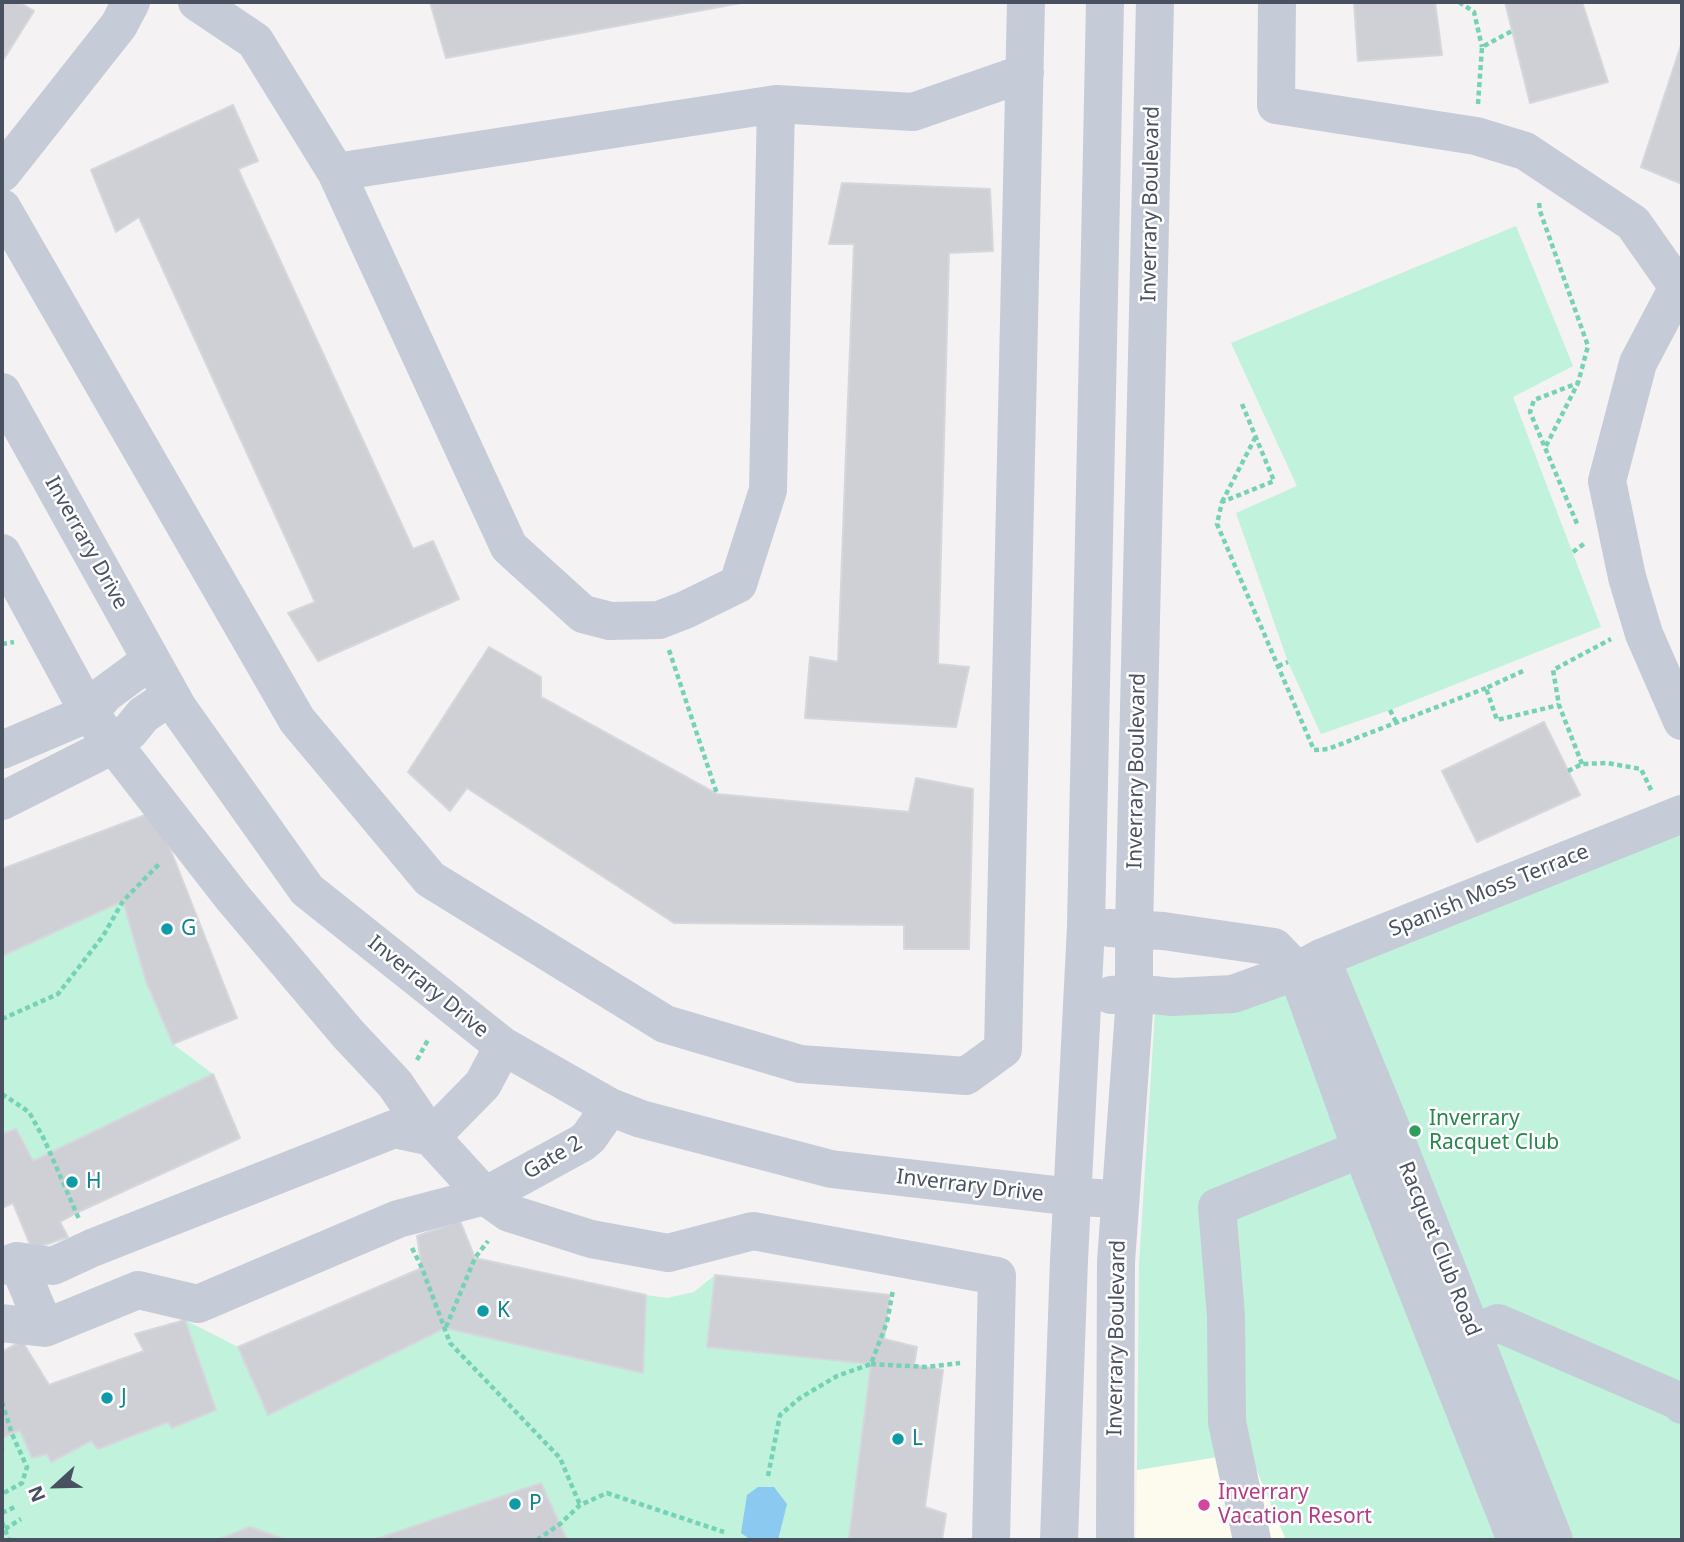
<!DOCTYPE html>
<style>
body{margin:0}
#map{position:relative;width:1684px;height:1542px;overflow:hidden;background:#f4f2f2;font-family:"Noto Sans",sans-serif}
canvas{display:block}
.frame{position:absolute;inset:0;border:4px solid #495161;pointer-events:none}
.north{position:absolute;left:21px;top:1451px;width:70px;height:70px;-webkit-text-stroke:5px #fff;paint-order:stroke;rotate:248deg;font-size:19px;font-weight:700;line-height:28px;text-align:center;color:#495161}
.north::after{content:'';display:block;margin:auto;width:24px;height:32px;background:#495161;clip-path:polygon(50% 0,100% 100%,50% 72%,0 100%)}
</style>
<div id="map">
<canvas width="1684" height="1542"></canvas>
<div class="frame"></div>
<div class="north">N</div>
</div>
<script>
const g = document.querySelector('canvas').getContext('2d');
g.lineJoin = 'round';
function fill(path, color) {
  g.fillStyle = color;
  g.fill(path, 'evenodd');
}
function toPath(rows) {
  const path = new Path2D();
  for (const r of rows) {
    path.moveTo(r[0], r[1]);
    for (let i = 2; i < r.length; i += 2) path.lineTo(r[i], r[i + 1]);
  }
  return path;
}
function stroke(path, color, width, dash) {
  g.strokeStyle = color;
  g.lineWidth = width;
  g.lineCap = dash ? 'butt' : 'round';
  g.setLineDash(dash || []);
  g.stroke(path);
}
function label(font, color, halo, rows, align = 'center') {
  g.font = font + ' "Noto Sans",sans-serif';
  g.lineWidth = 5;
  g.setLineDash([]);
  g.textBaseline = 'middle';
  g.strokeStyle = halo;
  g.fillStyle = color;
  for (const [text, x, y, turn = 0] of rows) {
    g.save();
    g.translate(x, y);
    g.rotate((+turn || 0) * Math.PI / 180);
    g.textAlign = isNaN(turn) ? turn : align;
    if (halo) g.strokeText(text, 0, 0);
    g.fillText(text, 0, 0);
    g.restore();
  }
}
const commercial = toPath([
 [1249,1452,1286,1540,1136,1540,1137,1470]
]);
const green = toPath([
 [1516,226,1573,366,1513,397,1601,627,1390,710,1321,734,1288,662,1236,513,1297,486,1231,343],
 [1682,814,1682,1540,1286,1540,1249,1452,1137,1470,1139,1264,1156,996,1172,997],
 [123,901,146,981,173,1044,213,1074,33,1161,16,1129,2,1134,2,956],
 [715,1275,707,1347,871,1364,850,1540,567,1540,540,1483,373,1540,286,1540,250,1527,217,1540,2,1540,2,1451,4,1450,2,1438,20,1430,32,1458,47,1454,51,1462,91,1441,99,1449,168,1422,172,1428,216,1410,185,1320,238,1347,268,1414,445,1328,643,1372,646,1295,667,1298,694,1292]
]);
const water = toPath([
 [758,1487,774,1487,787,1504,778,1540,751,1540,741,1533,747,1495]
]);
const building = toPath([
 [2,2,19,2,34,11,2,62,2,2],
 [430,2,746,2,446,58,430,2],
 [1354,2,1435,2,1442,55,1358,61,1354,2],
 [1505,2,1582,2,1608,82,1530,103,1505,2],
 [1682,42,1682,184,1641,167,1682,42],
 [233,105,258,161,238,169,413,549,433,541,459,599,318,661,288,613,315,602,139,217,116,232,91,170,233,105],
 [842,183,990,189,993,251,949,253,938,664,969,667,956,727,805,718,810,657,838,662,854,244,829,244,842,183],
 [489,647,541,677,541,697,717,794,909,812,916,778,973,789,969,949,904,949,904,925,674,923,467,788,450,811,408,772,489,647],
 [1544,722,1580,795,1477,842,1442,771,1544,722],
 [153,812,171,851,237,1018,173,1044,146,981,123,901,2,956,2,869,153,812],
 [213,1074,240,1138,76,1213,60,1222,68,1237,32,1249,13,1203,2,1208,2,1134,16,1129,33,1161,213,1074],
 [460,1221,475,1258,646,1295,643,1373,445,1328,268,1415,238,1347,422,1268,417,1236,460,1221],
 [715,1275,890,1295,884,1339,917,1347,914,1365,943,1370,925,1507,946,1514,942,1540,868,1540,849,1538,871,1364,707,1347,715,1275],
 [185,1320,216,1410,172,1428,168,1422,98,1449,91,1441,51,1462,47,1454,32,1458,20,1430,2,1438,4,1450,2,1451,2,1352,22,1341,49,1385,144,1351,135,1334,185,1320],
 [541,1483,567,1540,373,1540,541,1483],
 [250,1527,286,1540,217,1540,250,1527]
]);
const path = toPath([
 [1459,2,1474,12,1482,47],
 [1478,104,1482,47,1512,31],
 [1539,203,1540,211,1588,346,1578,383,1534,400,1530,412,1578,526],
 [1242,404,1274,481,1222,502,1217,524,1314,750,1328,749,1486,688],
 [1546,446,1578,383],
 [1222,502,1255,438],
 [1573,552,1585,543],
 [2,644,14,642],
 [669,650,717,794],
 [1278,666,1288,662],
 [1523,671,1486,688,1497,720,1559,705],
 [1390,710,1396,722],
 [1582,764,1559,705,1553,670,1611,639],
 [1568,771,1582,764,1607,763,1641,769,1652,792],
 [2,1019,58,994,103,936,123,901,161,862],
 [417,1060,429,1038],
 [2,1094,29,1112,44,1139,79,1219],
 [412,1248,422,1268,450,1343,560,1458,580,1505],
 [446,1327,475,1258,488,1241],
 [871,1364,926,1367,960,1363],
 [2,1402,12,1434,27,1467,22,1483,2,1494],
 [768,1476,780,1415,800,1398,837,1376,871,1364,887,1322,893,1290],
 [2,1513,17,1506],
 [2,1522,9,1540],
 [5,1529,21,1519],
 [537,1540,560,1524,580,1505,607,1493,724,1532]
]);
const minor = toPath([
 [197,2,255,41,336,172,509,547,583,614,610,621,659,620,685,610,738,584,768,490,776,104,336,172],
 [1277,2,1276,105,1476,136,1525,151,1633,223,1678,287],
 [776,104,913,112,1025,73],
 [2,173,119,25,131,2],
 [2,208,297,720,430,879,665,1024,800,1064,966,1076,1003,1049,1026,2],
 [1682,285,1678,287,1638,363,1607,481,1627,577,1644,634,1682,721],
 [2,392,178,708,307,890,503,1046,610,1107,641,1119,831,1169,1073,1197,1099,1198],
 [2,553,89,713,233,898,348,1034,395,1084,431,1137,485,1196,509,1213,591,1239,668,1253,753,1231,997,1276,991,1540],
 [2,750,89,713,105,694,151,660],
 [2,801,113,745,130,731,143,715,171,696],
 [1109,928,1163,931,1274,947,1297,971,1361,1149,1516,1540],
 [1321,958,1398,1145,1554,1540],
 [1111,995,1134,993,1172,997,1233,994,1297,971,1321,958,1682,814],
 [17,1261,45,1328],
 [2,1266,17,1261,53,1266,92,1248,394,1129,431,1137,483,1084,503,1046],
 [2,1323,45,1328,138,1290,198,1304,398,1219,485,1196,582,1143,589,1137,610,1107],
 [1473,1334,1498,1323,1681,1402,1682,1405],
 [1059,1540,1069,1260,1086,927,1105,2],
 [1115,1540,1116,1262,1134,1011,1134,930,1155,2],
 [1252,1540,1227,1422,1226,1316,1217,1207,1361,1149]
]);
const markers = [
 [167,929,7,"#0f9aa8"],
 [1415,1131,7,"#2e9e5b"],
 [72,1182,7,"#0f9aa8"],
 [483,1311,7,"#0f9aa8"],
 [107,1398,7,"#0f9aa8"],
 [898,1439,7,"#0f9aa8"],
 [515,1504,7,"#0f9aa8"],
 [1204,1505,7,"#d1479c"]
];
const streetNames = [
 ["Inverrary Boulevard",1151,204,-89],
 ["Inverrary Drive",86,543,61],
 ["Inverrary Boulevard",1137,771,-89],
 ["Spanish Moss Terrace",1489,891,-22],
 ["Inverrary Drive",428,987,39],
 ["Gate 2",553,1158,-31],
 ["Inverrary Drive",970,1186,7],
 ["Racquet Club Road",1439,1249,68],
 ["Inverrary Boulevard",1117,1338,-89]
];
const cultureNames = [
 ["G",181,929],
 ["H",86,1182],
 ["K",497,1311],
 ["J",121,1398],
 ["L",912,1439],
 ["P",529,1504]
];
const leisureNames = [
 ["Inverrary",1429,1119],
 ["Racquet Club",1429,1143]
];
const hotelNames = [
 ["Inverrary",1218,1493],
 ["Vacation Resort",1218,1517]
];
fill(commercial, '#fdfbed');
fill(green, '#c0f2dc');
fill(water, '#8cc9f0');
fill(building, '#ced0d6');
stroke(building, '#d6d7dd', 2);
stroke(path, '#76d2b5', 4.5, [5, 3.5]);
stroke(minor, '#c5cbd7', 38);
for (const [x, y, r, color] of markers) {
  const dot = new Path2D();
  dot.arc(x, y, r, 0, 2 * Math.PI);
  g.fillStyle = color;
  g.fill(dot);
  stroke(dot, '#fff', 2.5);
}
label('21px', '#495161', '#fff', streetNames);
label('21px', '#0d838f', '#fff', cultureNames, 'left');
label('21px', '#27864d', '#fff', leisureNames, 'left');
label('21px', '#b23c85', '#fff', hotelNames, 'left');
</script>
